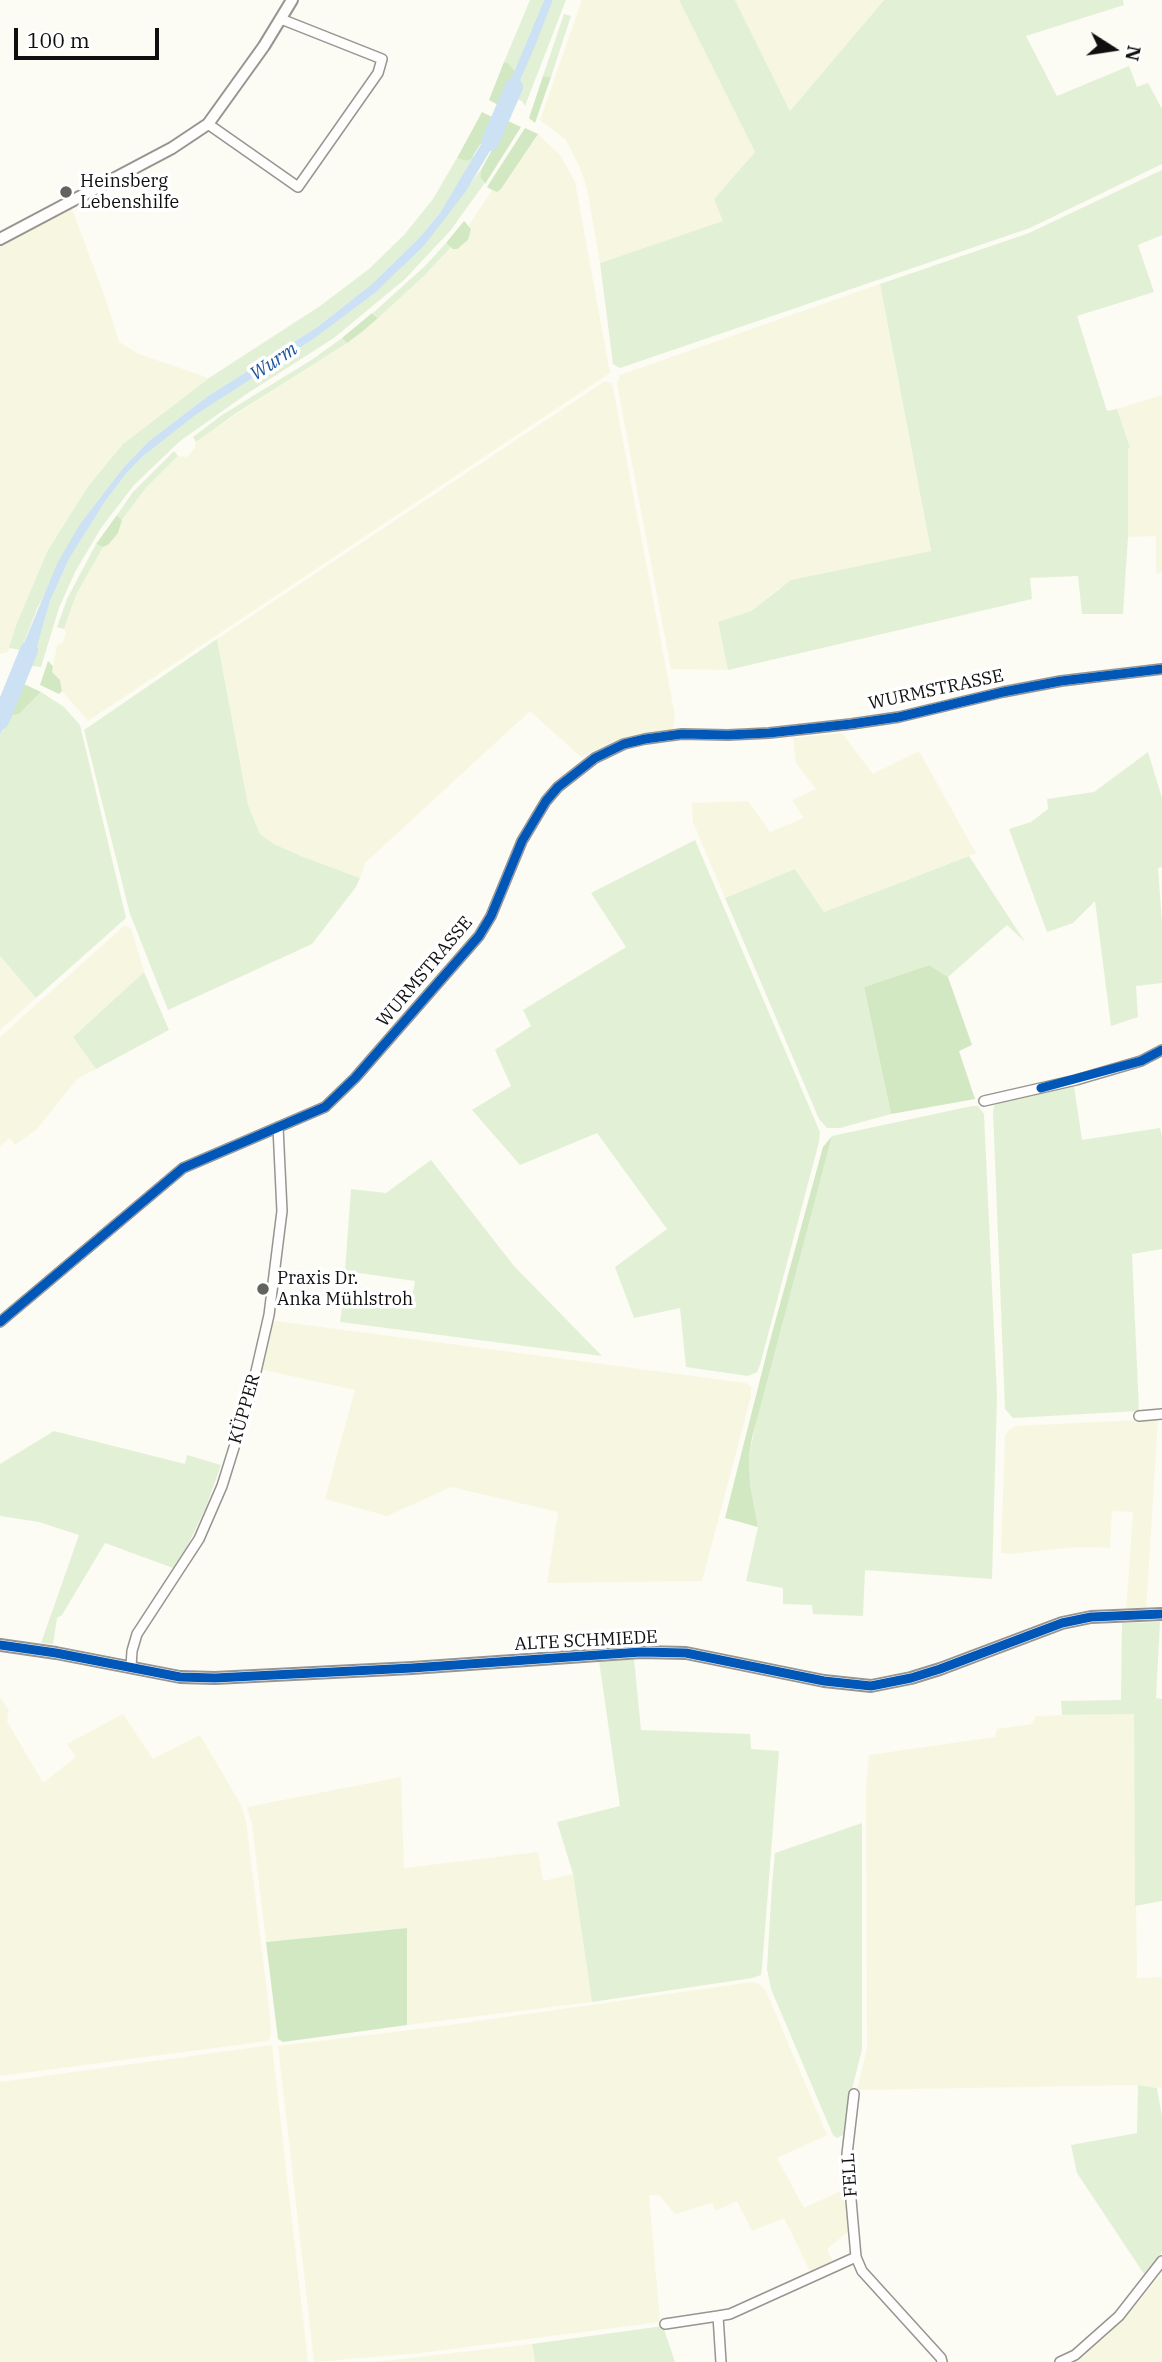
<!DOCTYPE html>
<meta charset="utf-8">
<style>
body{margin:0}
#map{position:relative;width:1162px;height:2362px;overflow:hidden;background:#fcfbf4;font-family:"IBM Plex Serif",serif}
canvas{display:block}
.north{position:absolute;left:1078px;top:14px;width:70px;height:70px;-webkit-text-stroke:5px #fff;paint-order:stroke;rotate:102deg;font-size:19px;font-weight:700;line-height:28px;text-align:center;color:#0f0f0f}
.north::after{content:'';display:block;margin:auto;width:24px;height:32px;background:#0f0f0f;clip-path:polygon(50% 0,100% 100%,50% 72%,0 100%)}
.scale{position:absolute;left:14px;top:28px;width:145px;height:32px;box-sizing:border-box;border:4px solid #0f0f0f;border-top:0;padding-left:9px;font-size:21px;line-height:24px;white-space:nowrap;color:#0f0f0f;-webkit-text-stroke:5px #fff;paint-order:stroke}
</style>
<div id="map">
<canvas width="1162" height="2362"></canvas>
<div class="north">N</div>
<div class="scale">100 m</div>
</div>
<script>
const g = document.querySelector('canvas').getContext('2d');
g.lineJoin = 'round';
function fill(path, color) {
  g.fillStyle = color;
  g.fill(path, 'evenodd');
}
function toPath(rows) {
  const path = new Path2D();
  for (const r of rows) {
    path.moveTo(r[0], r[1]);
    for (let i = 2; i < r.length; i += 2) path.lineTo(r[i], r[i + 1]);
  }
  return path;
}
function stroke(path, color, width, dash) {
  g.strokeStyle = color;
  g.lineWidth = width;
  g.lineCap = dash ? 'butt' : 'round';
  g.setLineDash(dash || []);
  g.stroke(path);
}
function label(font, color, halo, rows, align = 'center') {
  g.font = font + ' "IBM Plex Serif",serif';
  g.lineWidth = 7;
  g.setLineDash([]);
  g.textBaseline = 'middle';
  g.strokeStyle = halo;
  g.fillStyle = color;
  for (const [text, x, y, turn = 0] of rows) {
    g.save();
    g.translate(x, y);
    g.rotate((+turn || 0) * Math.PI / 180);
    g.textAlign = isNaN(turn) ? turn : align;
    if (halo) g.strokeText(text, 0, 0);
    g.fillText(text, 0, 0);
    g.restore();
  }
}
const farmland = toPath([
 [582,0,679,0,755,152,714,199,724,221,600,263,587,188,580,168,566,140,540,120],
 [735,0,884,0,790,111],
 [538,134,560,155,575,182,610,373,88,721,62,691,60,680,52,672,57,645,63,642,66,633,64,629,76,595,103,547,108,545,118,533,122,520,145,489,178,456,187,457,195,448,196,442,202,437,363,331,424,276,451,247,453,248,468,240,471,229,469,225,492,190,497,192,501,189],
 [72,209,106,300,119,342,139,354,209,378,123,444,89,485,48,550,16,625,8,652,0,654,0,245],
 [880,284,931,552,823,573,779,588,751,611,718,622,728,670,671,669,617,384,620,375],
 [605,381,611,383,613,388,675,716,673,730,636,735,614,741,581,757,530,711,365,863,360,878,301,856,274,844,260,834,248,805,217,639],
 [1162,395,1162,572,1156,573,1156,536,1128,537,1128,447,1130,446,1117,409],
 [842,733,873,774,919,751,976,853,824,912,795,869,725,898,693,822,692,803,748,801,770,832,804,818,792,800,816,789,796,763,793,738],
 [124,926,129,927,132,931,144,972,73,1037,96,1069,77,1079,36,1130,15,1145,10,1138,0,1146,0,1037],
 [0,956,36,998,0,1030],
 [276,1321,746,1383,751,1387,751,1396,702,1581,547,1583,558,1512,451,1487,387,1516,325,1499,355,1390,259,1369,270,1325],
 [1158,1419,1146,1611,1126,1611,1133,1512,1112,1511,1110,1548,1076,1547,1010,1554,1001,1553,1005,1436,1008,1431,1016,1426],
 [0,1697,9,1711,7,1721,43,1783,76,1757,67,1744,123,1714,153,1759,200,1735,241,1805,246,1821,270,2016,271,2035,268,2041,0,2076],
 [1134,1713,1137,1978,1162,1977,1162,2088,1138,2085,857,2090,867,2048,866,1788,869,1755,995,1737,997,1729,1032,1724,1036,1716],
 [401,1777,404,1868,538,1852,543,1881,573,1874,592,2002,407,2025,407,1928,266,1942,252,1824,247,1807],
 [752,1982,759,1984,766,1991,827,2135,777,2158,804,2208,845,2189,850,2230,827,2249,833,2261,810,2271,784,2218,752,2231,737,2201,716,2211,712,2203,675,2214,659,2195,649,2195,660,2322,421,2353,314,2362,278,2046,443,2026],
 [272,2045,308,2362,0,2362,0,2082],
 [1160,2275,1162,2283,1162,2362,1072,2362,1104,2338,1131,2311],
 [532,2344,535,2362,375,2362]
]);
const green = toPath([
 [530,0,544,0,515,71,508,63,504,62],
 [553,0,566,0,525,106,522,101,514,98,511,102],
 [679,0,735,0,790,111,884,0,1123,0,1124,5,1026,36,1057,96,1129,66,1137,87,1148,83,1162,109,1162,164,1030,228,620,368,613,364,600,263,723,221,714,199,755,152],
 [564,14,571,16,551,77,543,76],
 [476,154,440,213,419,238,372,284,316,328,208,396,148,442,123,468,80,524,37,609,21,650,9,648,16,625,48,550,89,485,123,444,209,378,320,306,369,269,404,235,433,199,457,158,466,161],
 [482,168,480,177,484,184,450,231,405,279,334,338,248,393,180,441,134,485,101,528,75,572,59,608,41,667,31,666,50,601,69,559,106,500,126,474,141,458,197,414,315,338,375,293,424,246],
 [1162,170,1162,235,1138,245,1154,292,1077,316,1107,411,1117,409,1130,447,1128,448,1128,537,1123,614,1082,614,1078,576,1030,578,1032,599,728,670,718,622,751,611,791,580,931,551,880,284,1029,233],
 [446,243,451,247,424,276,378,318,373,313,426,265],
 [342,338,347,343,235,414,196,442,193,437,222,415,313,359],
 [174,451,178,456,145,489,122,520,117,515,133,492],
 [96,544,103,547,76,595,64,629,57,627,67,599],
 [217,639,248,805,260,834,274,844,301,856,360,878,356,887,312,944,168,1010,130,914,84,730],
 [41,692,64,707,80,725,126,918,36,998,0,956,0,735,10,716,19,714],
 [1148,752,1162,798,1162,867,1158,868,1162,923,1162,983,1136,986,1138,1017,1111,1026,1095,901,1073,923,1047,932,1009,829,1031,822,1048,809,1047,799,1094,792],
 [695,840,820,1132,819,1142,760,1365,757,1372,748,1376,686,1367,680,1308,634,1318,615,1267,667,1229,597,1133,520,1165,472,1110,511,1086,495,1050,531,1026,523,1010,626,947,591,893],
 [969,856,1025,942,1007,925,948,977,929,965,864,987,891,1114,840,1128,827,1128,819,1119,725,898,795,869,824,912],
 [144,972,169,1030,96,1069,73,1037],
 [1074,1086,1082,1140,1160,1128,1162,1136,1162,1249,1132,1254,1139,1411,1013,1418,1005,1409,993,1111,994,1106,1000,1101],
 [972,1106,978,1106,984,1114,997,1396,992,1579,865,1570,863,1616,813,1614,812,1605,783,1604,783,1588,746,1581,758,1527,750,1484,749,1456,762,1394,832,1136],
 [431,1160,514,1266,602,1356,340,1322,344,1295,411,1304,415,1281,345,1271,351,1189,386,1193],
 [54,1431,185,1464,187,1455,221,1465,206,1507,186,1549,173,1568,105,1543,62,1615,57,1618,53,1644,41,1643,79,1535,39,1522,0,1516,0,1464],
 [1160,1622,1156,1698,1162,1699,1162,1901,1135,1906,1134,1714,1062,1715,1061,1701,1121,1700,1122,1623],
 [634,1659,641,1730,750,1734,751,1749,779,1751,762,1968,761,1975,752,1978,592,2002,573,1874,557,1822,620,1806,599,1661],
 [862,1823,862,2050,847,2108,843,2135,837,2138,833,2135,771,1989,767,1969,772,1884,775,1853],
 [1138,2085,1157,2088,1162,2117,1162,2252,1144,2274,1077,2173,1071,2145,1137,2133],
 [663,2326,675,2362,535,2362,532,2344]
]);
const forest = toPath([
 [504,62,508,63,515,71,500,106,489,100],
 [543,76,551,77,535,123,529,118],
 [482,112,496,119,471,159,466,161,457,158],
 [508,121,521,127,485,184,480,177,482,168],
 [525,128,538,134,501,189,497,192,492,190,487,187],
 [464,221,471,229,468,240,457,249,453,249,446,243],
 [372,313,378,318,363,331,347,343,342,338],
 [117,515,122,520,118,533,108,545,103,547,96,544],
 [48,661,53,666,52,672,60,680,62,691,59,694,40,685],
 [24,684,41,692,19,714,10,716],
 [929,965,948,977,972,1045,959,1051,975,1099,891,1114,864,987],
 [832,1136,752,1438,749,1456,750,1484,758,1527,725,1518,768,1348,823,1147],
 [407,1928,407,2025,283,2042,278,2039,266,1942]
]);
const water = toPath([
 [544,0,553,0,535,46,508,108,500,106],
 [496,119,508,121,466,191,424,246,375,293,315,338,197,414,141,458,126,474,106,500,69,559,50,601,36,650,27,674,17,669,17,660,57,564,80,524,123,468,148,442,208,396,316,328,372,284,419,238,440,213],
 [14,680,24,684,0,735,0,710]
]);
const river = toPath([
 [490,142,514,87],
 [0,721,29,650]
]);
const minor = toPath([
 [208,124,298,187,378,73,382,59,281,19],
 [984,1101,1076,1080,1141,1061,1162,1050],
 [0,1322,183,1168,325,1107,355,1078,479,936,491,916,522,841,546,801,558,787,595,758,624,744,645,739,682,734,728,735,769,733,851,724,899,717,1003,692,1061,681,1162,669],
 [1139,1416,1162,1414],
 [131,1667,132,1651,137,1634,199,1539,222,1486,251,1393,269,1315,282,1211,278,1127],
 [854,2094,847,2154,856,2257],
 [665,2324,718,2316],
 [721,2362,718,2316,730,2314,856,2257,862,2271,941,2358,942,2362],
 [1060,2362,1075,2355,1119,2316,1162,2261]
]);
const tertiary = toPath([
 [0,239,172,148,208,124,264,46,292,0],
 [0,1645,56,1653,180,1677,215,1678,412,1668,641,1652,686,1653,824,1681,871,1686,911,1678,940,1669,1062,1623,1091,1617,1162,1614]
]);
const cycleway = toPath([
 [1041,1088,1141,1061,1162,1050],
 [0,1322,183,1168,325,1107,355,1078,479,936,491,916,522,841,546,801,558,787,595,758,624,744,645,739,682,734,728,735,769,733,851,724,899,717,1003,692,1061,681,1162,669],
 [0,1645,56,1653,180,1677,215,1678,412,1668,641,1652,686,1653,824,1681,871,1686,911,1678,940,1669,1062,1623,1091,1617,1162,1614]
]);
const markers = [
 [66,192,7,"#62625f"],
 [263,1289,7,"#62625f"]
];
const poiNames = [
 ["Heinsberg",80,182],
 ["Lebenshilfe",80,203],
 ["Praxis Dr.",277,1279],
 ["Anka Mühlstroh",277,1300]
];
const streetNames = [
 ["WURMSTRASSE",936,690,-12],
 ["WURMSTRASSE",425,972,-50],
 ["KÜPPER",245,1409,-74],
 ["ALTE SCHMIEDE",586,1641,-3],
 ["FELL",850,2175,-94]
];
const waterNames = [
 ["Wurm",274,362,-34]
];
fill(farmland, '#f7f7e1');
fill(green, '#e2f1d5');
fill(forest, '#d2e8c3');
fill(water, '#cce1f4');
stroke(river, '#cce1f4', 18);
stroke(minor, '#969592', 12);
stroke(tertiary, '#969592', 14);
stroke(minor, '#fffefd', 9);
stroke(tertiary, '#fffefd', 10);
stroke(cycleway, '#0057b8', 9);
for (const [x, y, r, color] of markers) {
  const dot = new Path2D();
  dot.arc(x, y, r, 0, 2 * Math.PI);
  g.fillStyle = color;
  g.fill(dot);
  stroke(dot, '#fff', 2.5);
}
label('18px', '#0f0f0f', '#fff', poiNames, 'left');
label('18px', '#0f0f0f', '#fff', streetNames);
label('italic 19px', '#1b559d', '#fff', waterNames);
</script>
